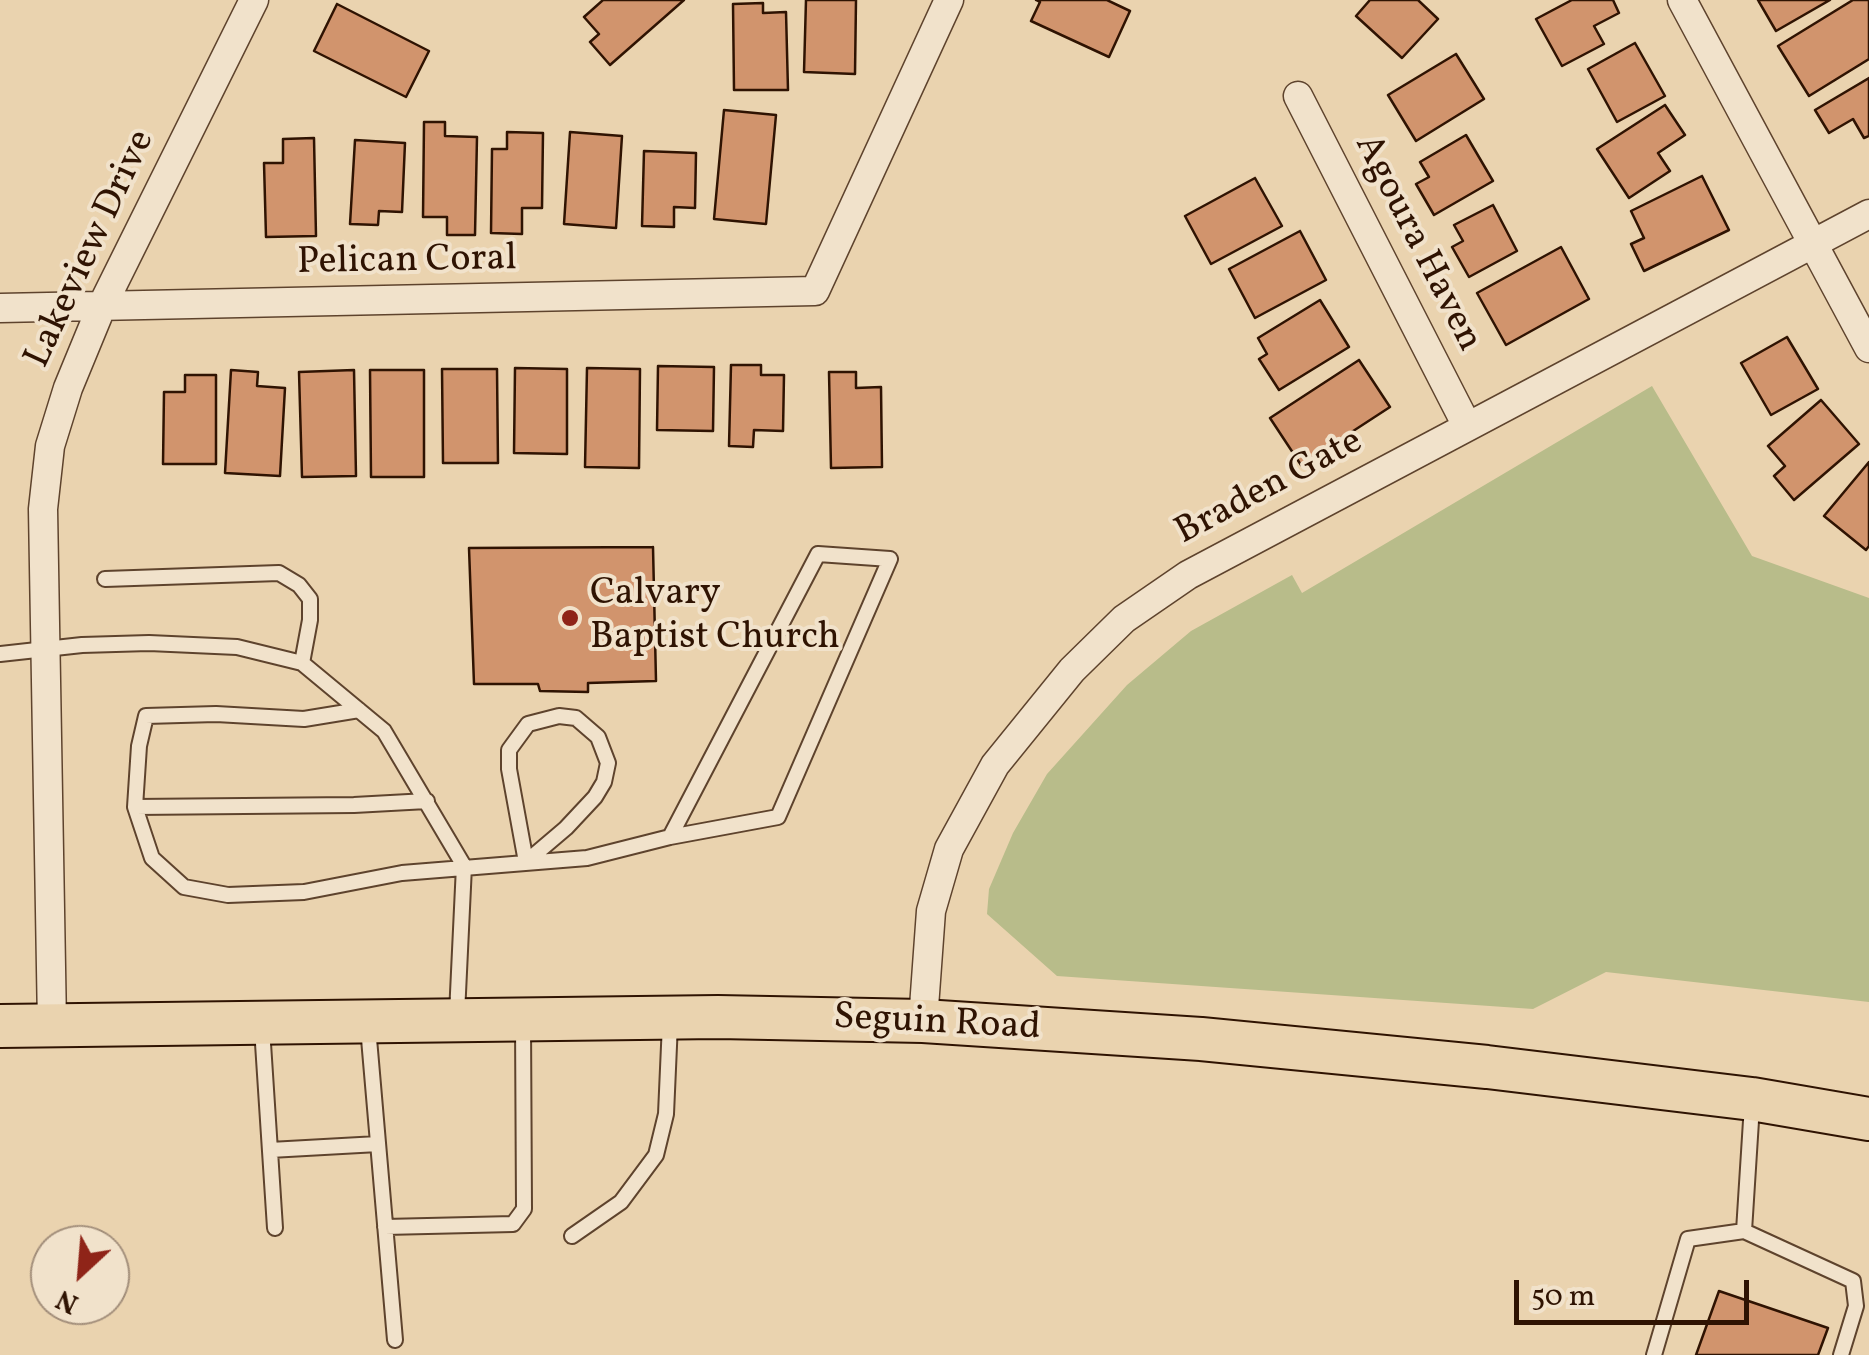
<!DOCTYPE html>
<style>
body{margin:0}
#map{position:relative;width:1869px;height:1355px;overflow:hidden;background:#ead3af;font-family:Vollkorn,serif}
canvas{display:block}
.north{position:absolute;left:30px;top:1225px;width:100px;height:100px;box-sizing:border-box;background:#f1e2cb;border:2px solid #a38f7b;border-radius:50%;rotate:206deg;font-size:28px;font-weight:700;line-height:40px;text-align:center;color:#2f1302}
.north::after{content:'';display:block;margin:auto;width:35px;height:45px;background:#8f2418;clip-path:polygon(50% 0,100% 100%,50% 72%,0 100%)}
.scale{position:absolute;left:1514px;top:1280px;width:235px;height:45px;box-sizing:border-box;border:5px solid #2f1302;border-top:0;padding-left:12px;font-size:30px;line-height:35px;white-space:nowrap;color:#2f1302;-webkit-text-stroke:8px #f1e2cb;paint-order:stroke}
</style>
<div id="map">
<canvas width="1869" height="1355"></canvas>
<div class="north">N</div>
<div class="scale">50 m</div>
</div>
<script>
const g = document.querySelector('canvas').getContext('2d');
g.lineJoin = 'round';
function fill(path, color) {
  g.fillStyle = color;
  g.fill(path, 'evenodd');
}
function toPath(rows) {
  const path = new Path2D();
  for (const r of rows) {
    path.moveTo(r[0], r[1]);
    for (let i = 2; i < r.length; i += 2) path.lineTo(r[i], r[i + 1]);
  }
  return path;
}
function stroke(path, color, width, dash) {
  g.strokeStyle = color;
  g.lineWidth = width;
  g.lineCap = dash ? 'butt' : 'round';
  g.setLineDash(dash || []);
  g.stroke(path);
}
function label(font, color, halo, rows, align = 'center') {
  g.font = font + ' Vollkorn,serif';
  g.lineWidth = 8;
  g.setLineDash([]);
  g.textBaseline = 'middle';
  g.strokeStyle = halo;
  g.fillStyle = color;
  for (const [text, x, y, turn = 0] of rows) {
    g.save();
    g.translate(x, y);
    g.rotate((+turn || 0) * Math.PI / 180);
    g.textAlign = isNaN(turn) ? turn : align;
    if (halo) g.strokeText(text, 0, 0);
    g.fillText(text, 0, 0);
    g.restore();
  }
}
const green = toPath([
 [1652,386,1752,556,1869,598,1869,1002,1606,972,1533,1009,1057,976,987,914,989,889,1013,833,1047,774,1127,685,1191,631,1292,575,1302,593]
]);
const building = toPath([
 [603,0,684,0,610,65,590,42,599,34,584,17,603,0],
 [806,0,856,0,855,74,804,72,806,0],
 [1036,0,1107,0,1130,11,1109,57,1031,21,1040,2,1036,0],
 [1370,0,1418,0,1438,19,1402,58,1356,16,1370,0],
 [1572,0,1613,0,1619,13,1594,26,1604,44,1562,66,1536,19,1572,0],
 [1758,0,1830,0,1776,31,1758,0],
 [1853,0,1869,0,1869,59,1809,96,1778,46,1853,0],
 [763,3,763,13,786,12,788,90,734,90,733,4,763,3],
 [337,4,429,51,406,97,314,51,337,4],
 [1635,43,1665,96,1617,122,1588,69,1635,43],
 [1456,54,1484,99,1416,141,1388,95,1456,54],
 [1869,78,1869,136,1864,138,1853,119,1829,133,1815,110,1869,78],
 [1665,105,1685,135,1658,153,1670,171,1629,198,1597,149,1665,105],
 [724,110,776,115,766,224,714,219,724,110],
 [424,122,445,122,445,136,477,137,475,235,447,235,447,217,423,217,424,122],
 [507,132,543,133,542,208,522,208,522,234,491,233,492,149,507,149,507,132],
 [570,132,622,136,616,228,564,224,570,132],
 [1466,135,1493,181,1434,215,1416,184,1429,177,1420,162,1466,135],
 [314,138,316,236,266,237,264,163,283,163,283,139,314,138],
 [355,140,405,143,402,212,379,211,378,225,350,224,355,140],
 [644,151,696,153,695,208,674,207,674,227,642,226,644,151],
 [1702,176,1729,230,1644,271,1631,244,1644,238,1631,211,1702,176],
 [1255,178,1282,226,1211,264,1185,216,1255,178],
 [1493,205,1517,251,1469,277,1452,247,1463,241,1454,225,1493,205],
 [1300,231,1326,280,1255,318,1229,269,1300,231],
 [1561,247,1589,299,1506,345,1477,293,1561,247],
 [1320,300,1349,347,1279,390,1259,359,1267,354,1258,338,1320,300],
 [1787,337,1818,389,1771,415,1741,363,1787,337],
 [1359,360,1390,407,1301,465,1270,418,1359,360],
 [731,365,761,365,761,375,784,375,783,431,754,430,753,447,729,446,731,365],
 [658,366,714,367,713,431,657,430,658,366],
 [515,368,567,369,567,454,514,453,515,368],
 [587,368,640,369,639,468,585,467,587,368],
 [442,369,497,369,498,463,443,463,442,369],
 [231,370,258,372,257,386,285,388,280,476,225,473,231,370],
 [354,370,356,476,302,477,299,372,354,370],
 [370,370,424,370,424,477,371,477,370,370],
 [829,372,856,372,856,388,881,387,882,467,831,468,829,372],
 [185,375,216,375,216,464,163,464,164,392,185,392,185,375],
 [1821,400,1859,444,1794,500,1774,476,1785,466,1768,446,1821,400],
 [1869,462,1869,546,1866,550,1824,516,1869,462],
 [653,547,656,681,588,683,588,692,540,691,538,684,474,684,469,548,653,547],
 [1719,1291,1828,1328,1818,1355,1696,1355,1719,1291]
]);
const lane = toPath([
 [105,579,279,573,299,585,310,599,310,620,302,663],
 [0,654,82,645,149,643,237,647,302,663,384,731,464,866,457,1014],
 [359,710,304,719,216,714,146,716,139,746,135,807,152,858,184,887,228,895,304,892,402,873,587,858,670,837,778,817,890,559,818,554,670,837],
 [559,716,576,718,598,737,608,763,604,782,595,797,566,828,526,862,509,769,509,750,528,724,559,716],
 [135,807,354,805,427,801],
 [368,1027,395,1340],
 [262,1028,275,1228],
 [270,1150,378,1144],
 [385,1227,513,1224,524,1209,523,1022],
 [1744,1231,1752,1105],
 [572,1236,621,1202,656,1155,666,1114,670,1023],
 [1654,1355,1688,1239,1744,1231,1853,1281,1856,1306,1841,1355]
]);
const street = toPath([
 [1682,0,1869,348],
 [1298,96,1467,426],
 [0,308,815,291,949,0],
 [923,1021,931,911,949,849,995,765,1072,670,1124,619,1188,575,1869,214],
 [52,1025,43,509,50,446,68,388,101,308,254,0]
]);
const primary = toPath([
 [0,1026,718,1017,923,1021,1201,1039,1487,1067,1752,1099,1869,1119]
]);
const markers = [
 [570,618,10,"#8f2418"]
];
const streetNames = [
 ["Agoura Haven",1416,244,63],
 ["Lakeview Drive",92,250,-65],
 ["Pelican Coral",407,263,-1],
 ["Braden Gate",1270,489,-28],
 ["Seguin Road",937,1025,3]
];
const poiNames = [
 ["Calvary",590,596],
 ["Baptist Church",590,640]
];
fill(green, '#b8bc8a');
fill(building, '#d1946d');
stroke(building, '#2f1302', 2.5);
stroke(lane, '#5e432d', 18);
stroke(street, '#5e432d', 31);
stroke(primary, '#2f1302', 46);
stroke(lane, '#f1e2cb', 14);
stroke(street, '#f1e2cb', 28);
stroke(primary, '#ead3af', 42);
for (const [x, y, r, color] of markers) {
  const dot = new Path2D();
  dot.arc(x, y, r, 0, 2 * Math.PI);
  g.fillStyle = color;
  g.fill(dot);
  stroke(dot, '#f1e2cb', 4);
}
label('38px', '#2f1302', '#f1e2cb', streetNames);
label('38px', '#2f1302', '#f1e2cb', poiNames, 'left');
</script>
